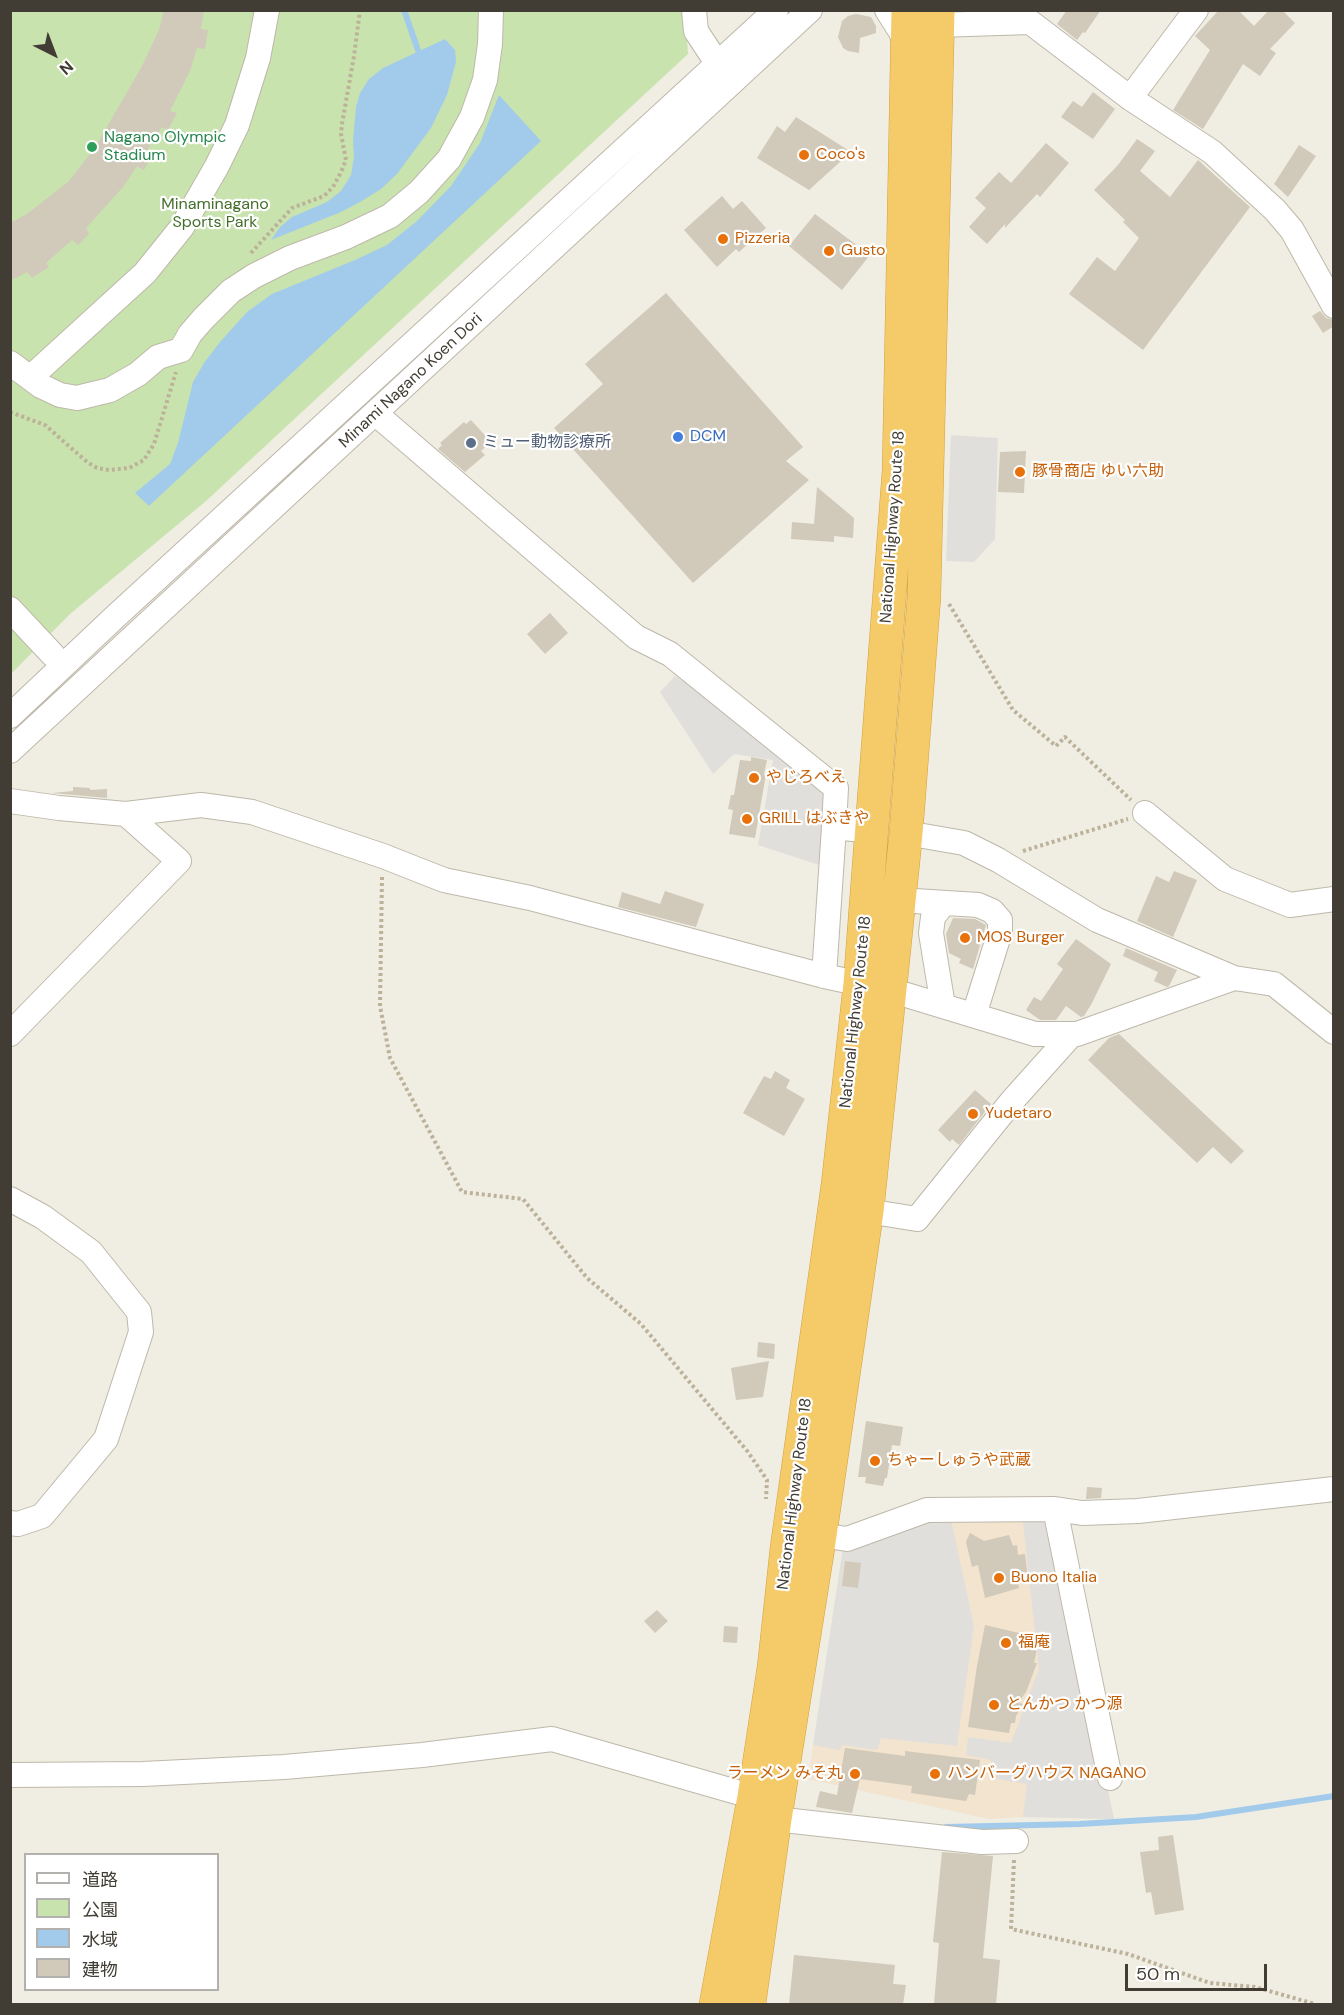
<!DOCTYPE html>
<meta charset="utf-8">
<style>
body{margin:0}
#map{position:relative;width:1344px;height:2015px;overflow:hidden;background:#f0ede3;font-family:"DM Sans","Noto Sans JP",sans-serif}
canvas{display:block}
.frame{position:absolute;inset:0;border:12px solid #423d34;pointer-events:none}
.legend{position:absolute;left:24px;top:1853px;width:195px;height:138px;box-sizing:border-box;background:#fff;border:2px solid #b3b1ae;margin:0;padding:8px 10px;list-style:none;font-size:18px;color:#423d34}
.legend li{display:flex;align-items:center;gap:12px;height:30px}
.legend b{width:30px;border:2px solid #b3b1ae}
.north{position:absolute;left:24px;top:24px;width:60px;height:60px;-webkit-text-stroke:4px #fff;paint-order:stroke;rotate:138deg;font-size:16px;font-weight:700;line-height:24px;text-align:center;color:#423d34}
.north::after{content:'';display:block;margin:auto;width:21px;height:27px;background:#423d34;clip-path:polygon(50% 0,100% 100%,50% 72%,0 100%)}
.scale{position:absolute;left:1125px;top:1964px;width:142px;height:27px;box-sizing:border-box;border:3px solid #423d34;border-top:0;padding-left:8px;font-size:18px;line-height:21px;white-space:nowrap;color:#423d34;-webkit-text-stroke:4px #fff;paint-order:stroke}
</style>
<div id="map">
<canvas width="1344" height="2015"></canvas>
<div class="frame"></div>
<ul class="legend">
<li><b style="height:8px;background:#fff"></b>道路</li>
<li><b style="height:16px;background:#c9e3ae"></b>公園</li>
<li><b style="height:16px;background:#a2cbeb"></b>水域</li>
<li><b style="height:16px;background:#d1c9b9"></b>建物</li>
</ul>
<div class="north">N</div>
<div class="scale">50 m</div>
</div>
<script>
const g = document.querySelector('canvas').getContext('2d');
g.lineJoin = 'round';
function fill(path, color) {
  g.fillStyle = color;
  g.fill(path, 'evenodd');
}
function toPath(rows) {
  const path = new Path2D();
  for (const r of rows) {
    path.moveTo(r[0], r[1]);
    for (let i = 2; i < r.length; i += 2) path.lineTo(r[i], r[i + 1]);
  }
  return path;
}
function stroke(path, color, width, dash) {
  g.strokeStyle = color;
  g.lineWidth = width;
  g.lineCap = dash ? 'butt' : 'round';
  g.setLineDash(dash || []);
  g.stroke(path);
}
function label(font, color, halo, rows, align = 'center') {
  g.font = font + ' "DM Sans","Noto Sans JP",sans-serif';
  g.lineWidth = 4.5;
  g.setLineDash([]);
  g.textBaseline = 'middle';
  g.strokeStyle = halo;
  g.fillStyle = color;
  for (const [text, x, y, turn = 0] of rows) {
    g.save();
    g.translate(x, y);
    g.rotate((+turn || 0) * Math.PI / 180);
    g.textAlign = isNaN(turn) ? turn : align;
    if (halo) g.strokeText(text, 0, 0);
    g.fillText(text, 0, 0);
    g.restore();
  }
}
const commercial = toPath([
 [1044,1515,1079,1655,1114,1819,1023,1817,989,1819,808,1779,843,1548,934,1516]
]);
const green = toPath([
 [11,11,685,11,688,54,206,501,70,614,11,674]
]);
const parking = toPath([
 [951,435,998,438,995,539,974,562,946,561],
 [675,676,697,689,825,787,825,867,758,845,773,760,734,754,713,774,660,692],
 [1022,1514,1044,1515,1079,1655,1114,1819,1023,1817,1027,1784,990,1778,991,1760,966,1755,968,1737,1011,1743,1039,1669],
 [950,1515,974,1626,957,1746,881,1738,877,1750,842,1745,840,1750,813,1745,843,1548]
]);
const water = toPath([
 [445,39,455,50,456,62,447,95,431,128,397,174,381,189,360,202,341,212,271,240,280,227,292,217,327,202,341,191,351,175,354,157,353,141,356,107,360,93,369,79,383,68],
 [499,95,541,141,149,506,135,493,170,464,178,443,193,382,204,363,220,342,247,312,272,294,355,260,387,245,417,221,451,186,480,143]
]);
const stream = toPath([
 [404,10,419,53],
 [946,1827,1080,1824,1196,1817,1334,1796]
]);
const building = toPath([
 [164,10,204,10,201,29,208,30,205,49,197,48,190,71,170,111,177,113,168,130,162,127,147,150,152,155,144,170,137,166,123,187,86,228,89,234,78,245,72,240,46,263,49,267,32,278,27,272,10,281,10,223,27,214,68,182,94,149,141,68,159,30],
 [1067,10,1101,10,1085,33,1083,32,1077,40,1057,24],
 [1219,10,1238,10,1254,26,1269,10,1282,10,1295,23,1270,49,1276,53,1260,76,1243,64,1203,129,1173,110,1210,50,1195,36],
 [856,14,871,17,876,26,876,33,860,38,859,53,848,51,843,48,838,37,842,21,848,16],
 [1093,92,1115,109,1093,139,1061,117,1073,101,1082,107],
 [796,117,851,152,809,190,757,158,777,126,785,132],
 [1137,139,1155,151,1140,171,1170,197,1198,160,1250,207,1143,350,1069,294,1097,257,1115,271,1139,238,1123,222,1125,220,1094,190,1118,165],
 [1046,143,1069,163,1040,197,1037,194,1005,228,1005,224,987,244,969,227,986,208,975,198,999,172,1011,183],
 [1299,145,1316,156,1288,197,1274,184],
 [722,196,733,209,742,201,766,228,739,252,736,249,717,267,684,230],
 [815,214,870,255,842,290,789,246],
 [666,293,803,447,786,461,809,480,693,583,554,428,603,384,585,364],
 [1320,311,1326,318,1334,320,1334,326,1323,333,1312,316],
 [471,420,491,442,481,451,485,455,465,472,438,449,442,445,440,443,464,422,466,424],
 [1026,451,1024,493,998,492,1000,452],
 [817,487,854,518,853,538,834,536,834,542,791,539,792,522,814,524],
 [550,613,568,633,545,654,527,634],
 [751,757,767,760,764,774,766,774,755,838,729,834,733,810,728,809,731,795,734,795,740,760,751,761],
 [73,787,90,788,90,790,107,789,107,798,52,793,73,791],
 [1174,871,1197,880,1173,937,1137,921,1156,876,1169,882],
 [665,891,704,904,696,927,618,907,622,892,660,904],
 [953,918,975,919,986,925,973,969,959,963,961,959,949,953,946,934],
 [1076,939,1111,964,1092,1003,1084,1016,1081,1017,1066,1006,1056,1020,1040,1020,1026,1010,1034,997,1041,1001,1063,969,1057,964],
 [1126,948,1177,970,1169,986,1167,987,1154,981,1158,972,1123,956],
 [1119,1034,1244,1151,1231,1164,1213,1147,1197,1163,1088,1060,1109,1038],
 [775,1071,790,1080,786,1088,805,1099,784,1136,743,1113,764,1076,771,1079],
 [975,1090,991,1104,959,1145,952,1139,950,1142,938,1130],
 [758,1342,775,1344,774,1359,757,1357],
 [769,1361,763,1397,736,1400,731,1368],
 [866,1421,903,1427,900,1446,892,1445,887,1478,885,1478,883,1486,865,1483,866,1477,858,1477],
 [1087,1487,1102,1488,1101,1498,1086,1499],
 [970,1533,984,1541,1009,1535,1013,1546,1017,1545,1018,1555,1025,1554,1028,1580,1018,1582,1019,1588,985,1598,978,1565,972,1567,966,1542],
 [845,1561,861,1563,858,1588,842,1586],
 [657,1610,668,1621,655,1633,644,1621],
 [985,1625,1032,1636,1030,1648,1037,1649,1034,1663,1037,1663,1026,1692,1018,1703,1023,1704,1016,1716,1015,1723,1011,1723,1009,1733,968,1727,977,1666],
 [724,1626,738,1627,737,1643,723,1642],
 [845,1748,905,1756,905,1751,980,1760,975,1795,969,1794,966,1801,911,1793,912,1786,860,1779,852,1813,816,1807,820,1791,837,1795],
 [1173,1835,1184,1910,1155,1915,1151,1892,1146,1893,1140,1852,1159,1850,1158,1837],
 [942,1852,993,1856,983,1958,1000,1960,996,2004,934,2004,939,1943,933,1942],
 [794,1955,895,1965,893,1984,906,1985,903,2004,789,2004]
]);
const path = toPath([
 [251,253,292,208,324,196,333,187,341,172,346,160,341,134,342,124,354,56,360,10],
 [10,412,45,425,87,462,97,468,109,470,129,468,144,460,154,444,176,372],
 [949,604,1013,710,1056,746,1065,737,1131,800],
 [1023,851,1128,819],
 [382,877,380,1006,390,1058,462,1192,523,1199,587,1278,641,1324,748,1452,767,1480,766,1499],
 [1014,1860,1011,1929,1128,1954,1210,1983,1255,1987,1315,2004]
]);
const minor = toPath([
 [694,10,696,31,717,63],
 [887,10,901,32,905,44],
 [938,25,1030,22,1130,98,1212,152,1275,210,1292,230,1334,306],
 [1130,98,1196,10],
 [10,363,41,386,60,395,77,398,110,390,138,374,158,357,181,350,190,334,203,319,231,291,254,276,290,258,346,237,390,216,419,192,449,159,472,117,485,80,490,44,491,10],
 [31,377,145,273,182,227,217,166,237,125,258,58,267,10],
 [376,414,636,637,670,654,836,788,834,827,872,831],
 [10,609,53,655],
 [10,716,116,616,776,10],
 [10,751,810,10],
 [10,801,59,808,126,814,201,805,252,812,383,856,444,880,530,898,824,976,890,990,1035,1034,1077,1034,1234,978,1274,984,1334,1032],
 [1145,813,1225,879,1290,905,1334,899],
 [906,833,964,843,998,860,1097,920,1234,978],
 [899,900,978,905,992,911,1000,920,1000,932,974,1015],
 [824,976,834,827],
 [943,1006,931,933,933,917,944,903],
 [10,1034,179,861,126,814],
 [10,1199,43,1217,91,1252,139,1312,141,1332,106,1439,42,1516,18,1524,10,1523],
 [867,1211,917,1219,1012,1101,1072,1034],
 [1055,1509,1082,1513,1138,1511,1334,1489],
 [820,1535,847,1539,927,1510,1055,1509,1110,1778],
 [10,1775,143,1774,284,1767,422,1755,552,1739,754,1797],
 [775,1819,982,1842,1016,1841]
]);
const highway = toPath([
 [716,2004,754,1797,774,1667,787,1547,838,1184,860,984,899,470,908,10],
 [749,2004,775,1819,820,1535,867,1211,906,833,924,597,938,10]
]);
const markers = [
 [92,147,6,"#2e9e5b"],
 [804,155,6,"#e8710a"],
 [723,239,6,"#e8710a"],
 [829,251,6,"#e8710a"],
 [678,437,6,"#3f7fe0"],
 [471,443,6,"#5c6f8a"],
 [1020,472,6,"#e8710a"],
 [754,778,6,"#e8710a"],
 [747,819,6,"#e8710a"],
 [965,938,6,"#e8710a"],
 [973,1114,6,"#e8710a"],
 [875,1461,6,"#e8710a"],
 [999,1578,6,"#e8710a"],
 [1006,1643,6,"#e8710a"],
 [994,1705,6,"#e8710a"],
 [855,1774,6,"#e8710a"],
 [935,1774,6,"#e8710a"]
];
const leisureNames = [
 ["Nagano Olympic",104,138],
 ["Stadium",104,156]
];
const foodNames = [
 ["Coco's",816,155],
 ["Pizzeria",735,239],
 ["Gusto",841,251],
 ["豚骨商店 ゆい六助",1032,472],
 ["やじろべえ",766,778],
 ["GRILL はぶきや",759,819],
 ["MOS Burger",977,938],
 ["Yudetaro",985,1114],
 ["ちゃーしゅうや武蔵",887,1461],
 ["Buono Italia",1011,1578],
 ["福庵",1018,1643],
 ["とんかつ かつ源",1006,1705],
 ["ラーメン みそ丸",843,1774,"right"],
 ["ハンバーグハウス NAGANO",947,1774]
];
const parkNames = [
 ["Minaminagano",215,205],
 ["Sports Park",215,223]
];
const streetNames = [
 ["Minami Nagano Koen Dori",411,381,-43],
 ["National Highway Route 18",893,527,-86],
 ["National Highway Route 18",856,1012,-84],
 ["National Highway Route 18",795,1494,-83]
];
const shopNames = [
 ["DCM",690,437]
];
const serviceNames = [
 ["ミュー動物診療所",483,443]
];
fill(commercial, '#f2e4cf');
fill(green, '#c9e3ae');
fill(parking, '#e1dfdc');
fill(water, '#a2cbeb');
stroke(stream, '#a2cbeb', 6);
fill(building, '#d1c9b9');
stroke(minor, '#beb8aa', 26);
stroke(highway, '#d3a03b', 34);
stroke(path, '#bcb199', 4, [3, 3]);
stroke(minor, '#fff', 24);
stroke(highway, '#f5cb6a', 33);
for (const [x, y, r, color] of markers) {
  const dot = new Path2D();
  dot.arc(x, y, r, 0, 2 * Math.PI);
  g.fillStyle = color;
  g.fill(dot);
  stroke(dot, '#fff', 2);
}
label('16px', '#27864d', '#fff', leisureNames, 'left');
label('16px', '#c56008', '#fff', foodNames, 'left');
label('16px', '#436f2b', '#fff', parkNames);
label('16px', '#423d34', '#fff', streetNames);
label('16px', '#366cbe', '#fff', shopNames, 'left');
label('16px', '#4e5e75', '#fff', serviceNames, 'left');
</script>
